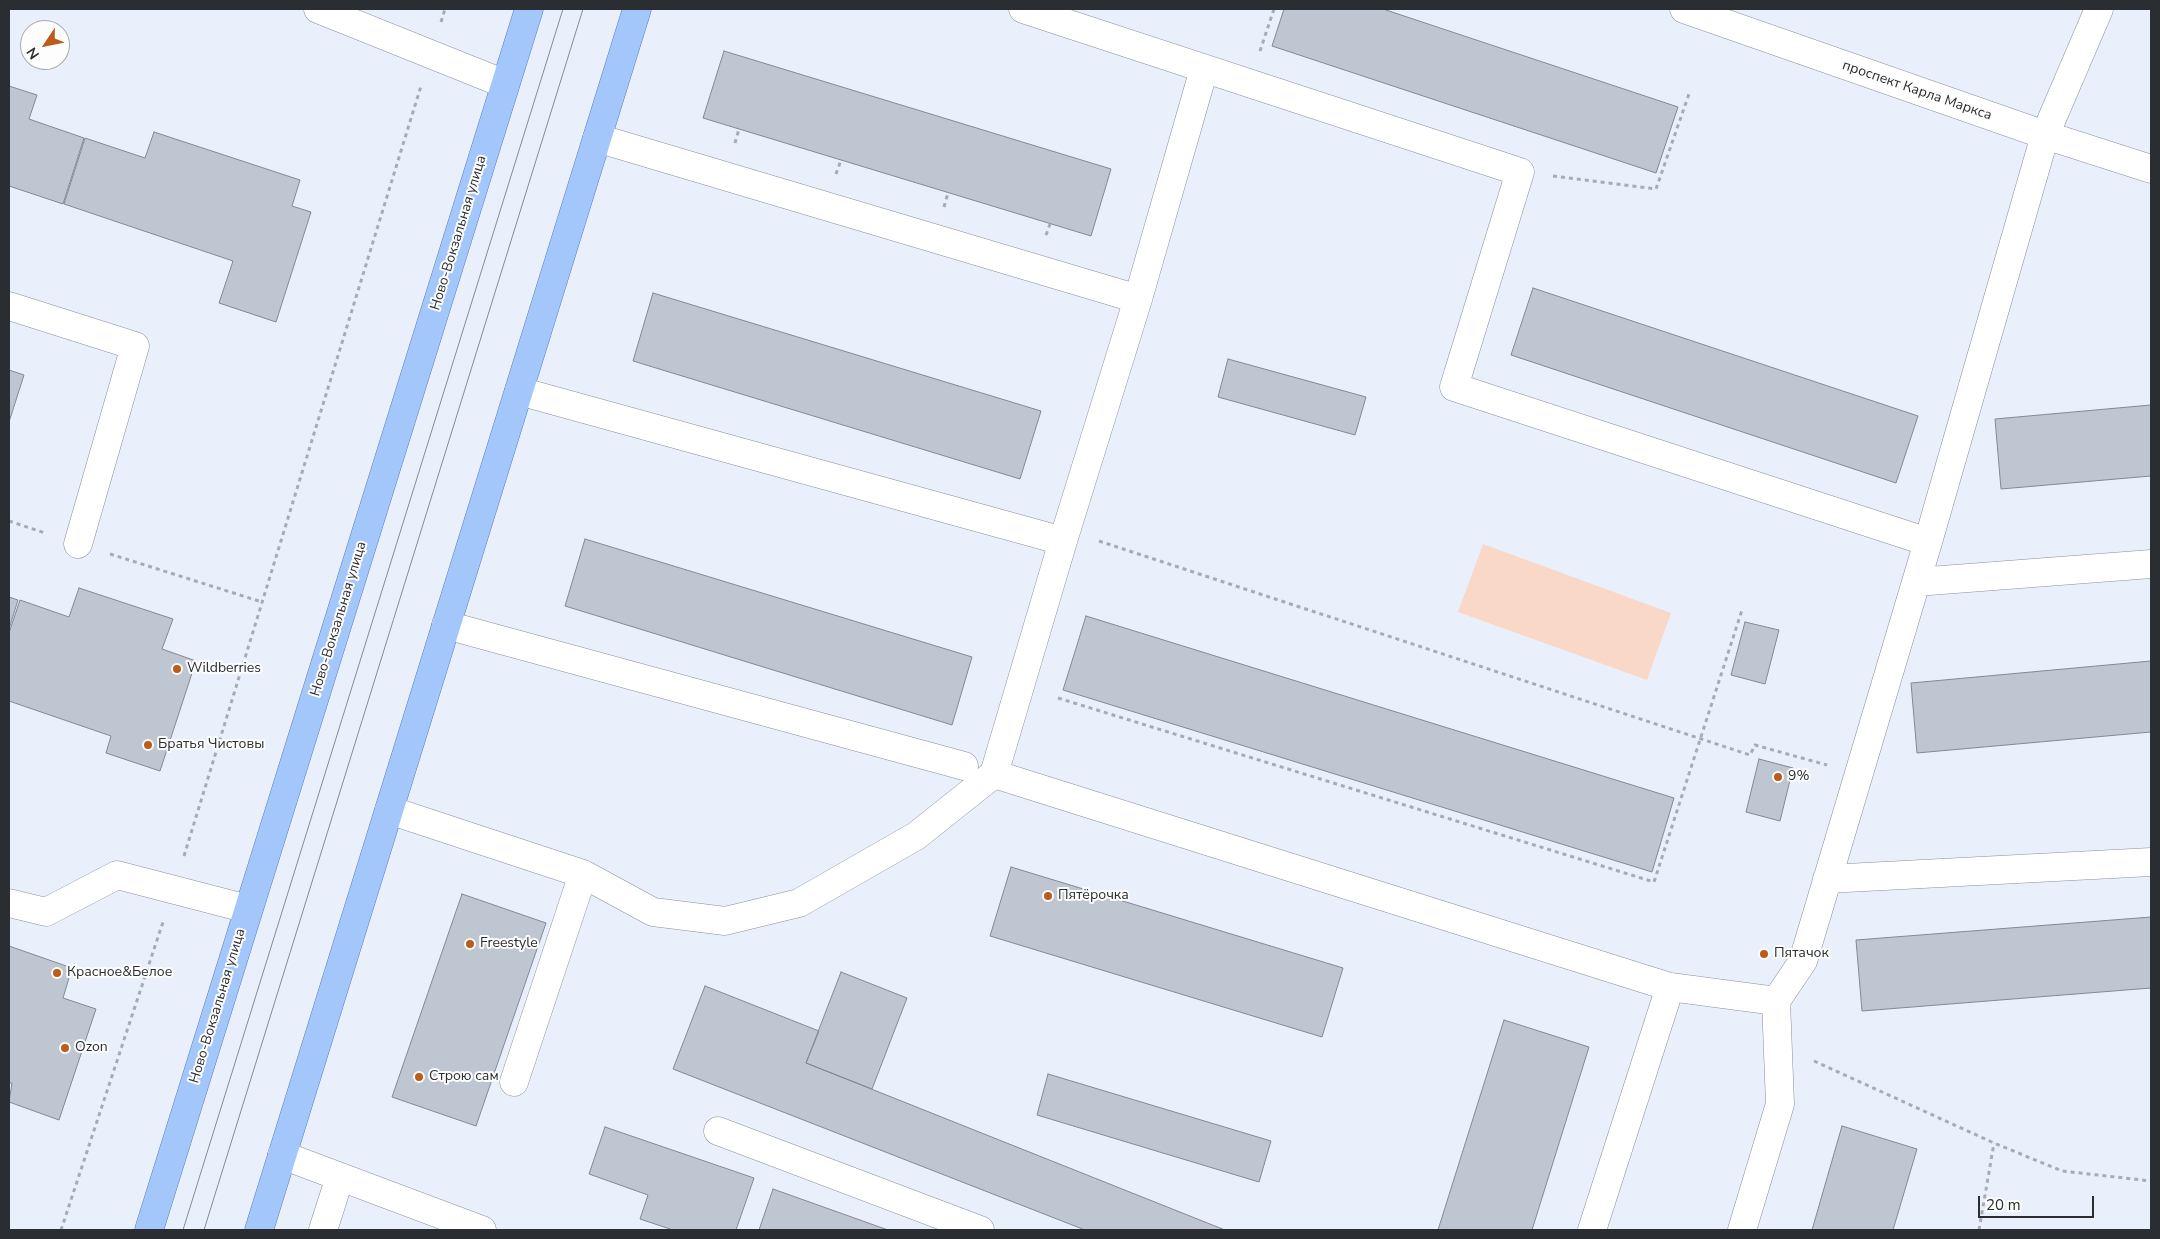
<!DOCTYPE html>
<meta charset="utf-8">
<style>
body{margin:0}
#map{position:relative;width:2160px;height:1239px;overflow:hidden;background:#e9f0fc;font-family:"Nunito Sans",sans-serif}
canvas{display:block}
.frame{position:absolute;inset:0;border:10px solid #2a2d31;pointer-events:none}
.north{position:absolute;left:20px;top:20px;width:50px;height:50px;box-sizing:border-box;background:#fdfdfd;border:1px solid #a9aaab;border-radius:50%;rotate:236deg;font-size:14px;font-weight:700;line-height:20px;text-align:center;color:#2a2d31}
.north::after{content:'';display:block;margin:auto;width:18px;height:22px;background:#bc5b1a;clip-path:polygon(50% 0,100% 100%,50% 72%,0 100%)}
.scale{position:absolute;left:1978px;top:1196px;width:116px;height:22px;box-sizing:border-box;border:2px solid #2a2d31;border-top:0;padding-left:6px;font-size:15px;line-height:18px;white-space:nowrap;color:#2a2d31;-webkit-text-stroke:4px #fdfdfd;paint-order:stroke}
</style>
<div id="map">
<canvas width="2160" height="1239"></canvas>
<div class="frame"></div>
<div class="north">N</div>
<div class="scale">20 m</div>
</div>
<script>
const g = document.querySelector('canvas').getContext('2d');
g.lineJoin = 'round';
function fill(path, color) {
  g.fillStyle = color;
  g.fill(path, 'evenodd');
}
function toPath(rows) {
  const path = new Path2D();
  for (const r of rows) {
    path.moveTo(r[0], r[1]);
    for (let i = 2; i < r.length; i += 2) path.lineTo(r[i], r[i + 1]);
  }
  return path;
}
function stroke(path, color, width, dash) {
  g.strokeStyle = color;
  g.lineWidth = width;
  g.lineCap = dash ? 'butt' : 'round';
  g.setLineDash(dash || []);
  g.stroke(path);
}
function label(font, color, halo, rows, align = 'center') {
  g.font = font + ' "Nunito Sans",sans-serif';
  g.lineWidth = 4;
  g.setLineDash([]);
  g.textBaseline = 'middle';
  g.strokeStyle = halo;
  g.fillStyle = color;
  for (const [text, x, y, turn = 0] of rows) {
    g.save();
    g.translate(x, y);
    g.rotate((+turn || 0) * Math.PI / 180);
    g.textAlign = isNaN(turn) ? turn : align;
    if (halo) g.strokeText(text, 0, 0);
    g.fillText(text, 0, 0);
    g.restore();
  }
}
const green = toPath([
 [1483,544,1671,613,1647,680,1458,612]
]);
const building = toPath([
 [1284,9,1383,9,1678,107,1656,173,1272,46,1284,9],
 [724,51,1111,169,1091,236,703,118,724,51],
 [9,86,37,95,29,119,84,138,63,204,9,186,9,86],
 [154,132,300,180,292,206,311,212,276,322,219,303,233,261,64,204,85,138,145,158,154,132],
 [1533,288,1918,416,1896,483,1511,355,1533,288],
 [653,293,1041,411,1020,479,633,361,653,293],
 [1228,359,1366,397,1355,435,1218,397,1228,359],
 [9,370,24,375,9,422,9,370],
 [2151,405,2151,476,2001,489,1995,419,2151,405],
 [585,539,972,657,952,725,565,606,585,539],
 [79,588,173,619,162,649,196,661,160,771,106,753,111,736,9,701,9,633,20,600,69,617,79,588],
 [9,597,18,600,9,629,9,597],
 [1086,616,1674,798,1652,872,1063,690,1086,616],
 [1745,622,1779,630,1765,684,1731,675,1745,622],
 [2151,661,2151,732,1917,753,1911,683,2151,661],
 [1759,759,1793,768,1780,821,1746,812,1759,759],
 [1011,867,1343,968,1322,1037,990,936,1011,867],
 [462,894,546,923,476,1126,392,1097,462,894],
 [2151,917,2151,988,1862,1011,1856,940,2151,917],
 [9,946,72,968,63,998,96,1009,59,1120,9,1102,12,1083,9,1083,9,946],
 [841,972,907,998,872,1089,806,1063,841,972],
 [705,986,819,1031,806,1063,1225,1230,1085,1230,673,1069,705,986],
 [1504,1020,1589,1047,1532,1230,1438,1230,1504,1020],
 [1048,1074,1271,1141,1259,1182,1037,1115,1048,1074],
 [1842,1126,1917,1149,1893,1230,1812,1230,1842,1126],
 [605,1127,754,1178,736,1230,673,1230,640,1219,648,1195,589,1174,605,1127],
 [773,1189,888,1230,759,1230,773,1189]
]);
const path = toPath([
 [441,22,445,9],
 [1260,51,1274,9],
 [735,143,739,129],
 [836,174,841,160],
 [1553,176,1656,189,1690,91],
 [944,207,948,193],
 [1046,235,1050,224],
 [9,521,45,533],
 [1099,541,1750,755,1755,745,1827,765],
 [110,554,262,602],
 [1058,698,1654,882,1742,610],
 [184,856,421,86],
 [1814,1061,1994,1143,2062,1171,2151,1181],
 [61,1230,163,922],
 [1979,1230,1994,1143]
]);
const minor = toPath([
 [318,9,505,84],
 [1023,9,1520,172,1454,387,1928,542],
 [1684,9,2045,135,2151,169],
 [597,138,1138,299],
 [9,306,135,346,78,544],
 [519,391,1063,541],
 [1916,582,2151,564],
 [446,625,964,766],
 [994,774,1670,987,1776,1001],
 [389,810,583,874,653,912,725,921,799,903,916,836,994,774,1063,541,1138,299,1204,69],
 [1827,879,2151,862],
 [9,903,46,912,117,875,248,909],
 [514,1082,583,874],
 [718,1131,980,1230],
 [282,1155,482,1230],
 [323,1230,340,1177],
 [1592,1230,1670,987],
 [1742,1230,1780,1104,1776,1001,1803,961,1928,542,2045,135,2099,9]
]);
const major = toPath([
 [149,1230,529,9],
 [259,1230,637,9]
]);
const tram = toPath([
 [183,1230,563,9],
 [204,1230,583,9]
]);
const markers = [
 [177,669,5,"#bc5b1a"],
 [148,745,5,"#bc5b1a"],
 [1778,777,5,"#bc5b1a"],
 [1048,896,5,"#bc5b1a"],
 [470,944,5,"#bc5b1a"],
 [1764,954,5,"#bc5b1a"],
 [57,973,5,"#bc5b1a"],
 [65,1048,5,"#bc5b1a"],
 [419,1077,5,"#bc5b1a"]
];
const streetNames = [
 ["проспект Карла Маркса",1917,91,19],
 ["Ново-Вокзальная улица",459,233,-73],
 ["Ново-Вокзальная улица",339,619,-73],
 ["Ново-Вокзальная улица",218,1006,-73]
];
const poiNames = [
 ["Wildberries",187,669],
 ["Братья Чистовы",158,745],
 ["9%",1788,777],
 ["Пятёрочка",1058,896],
 ["Freestyle",480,944],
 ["Пятачок",1774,954],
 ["Красное&Белое",67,973],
 ["Ozon",75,1048],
 ["Строю сам",429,1077]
];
fill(green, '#fad8c7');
fill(building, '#bec6d1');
stroke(building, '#828994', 1);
stroke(minor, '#88909a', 29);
stroke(major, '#5178b2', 29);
stroke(path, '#a6abb5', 3, [4, 4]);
stroke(minor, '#fff', 28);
stroke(major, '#a3c6fb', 28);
stroke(tram, '#858a92', 1);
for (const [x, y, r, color] of markers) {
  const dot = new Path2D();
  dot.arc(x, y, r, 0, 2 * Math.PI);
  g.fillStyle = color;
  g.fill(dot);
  stroke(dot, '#fdfdfd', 2);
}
label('14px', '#2a2d31', '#fdfdfd', streetNames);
label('14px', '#2a2d31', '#fdfdfd', poiNames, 'left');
</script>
